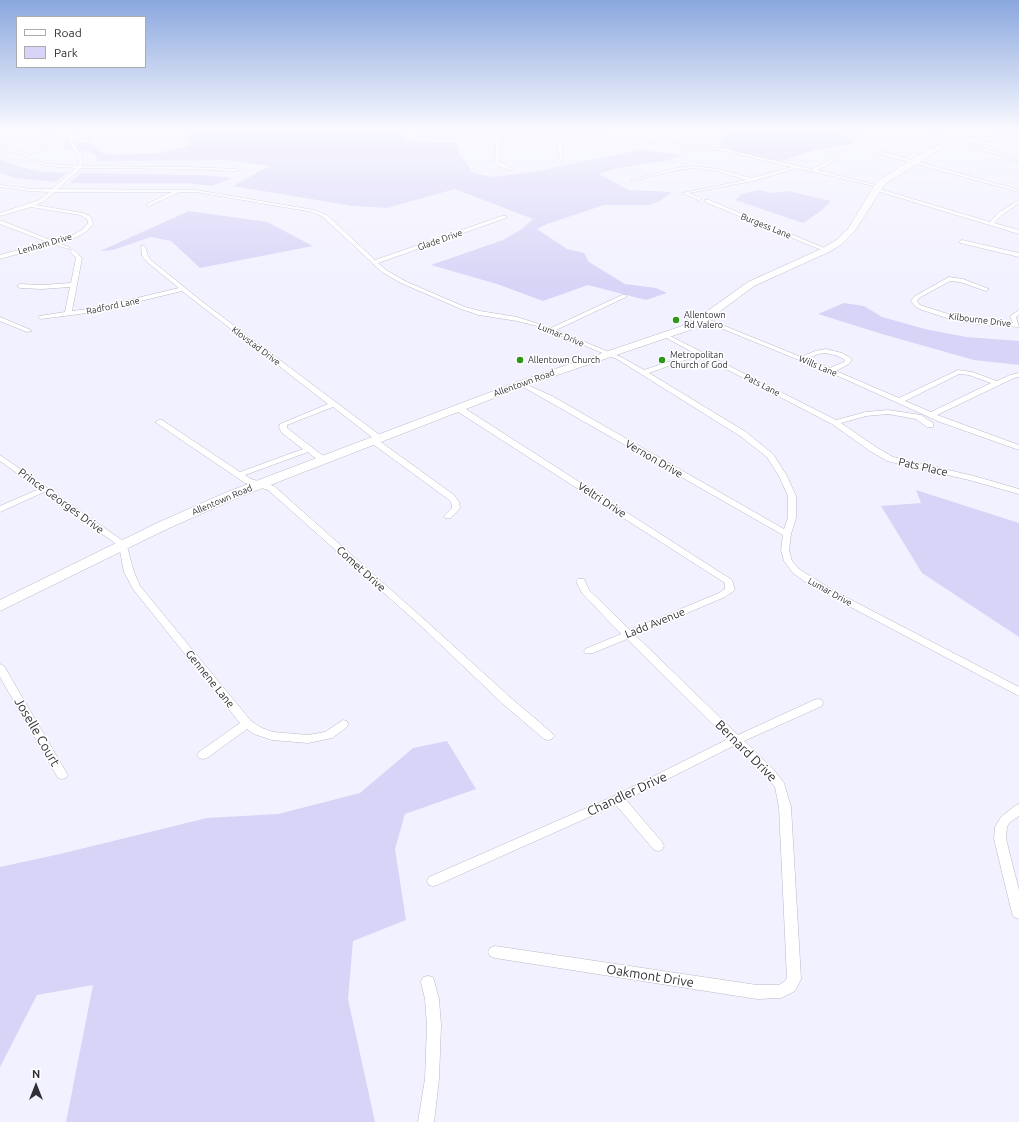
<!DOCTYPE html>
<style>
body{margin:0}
#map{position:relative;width:1019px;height:1122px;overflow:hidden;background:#f2f1ff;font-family:Ubuntu,sans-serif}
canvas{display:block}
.legend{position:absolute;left:16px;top:16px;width:130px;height:52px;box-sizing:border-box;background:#fff;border:1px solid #acacae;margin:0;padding:5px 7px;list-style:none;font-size:12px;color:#302f35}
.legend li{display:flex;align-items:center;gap:8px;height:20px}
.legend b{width:20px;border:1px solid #acacae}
.north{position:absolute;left:16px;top:1066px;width:40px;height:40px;-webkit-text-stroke:3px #fff;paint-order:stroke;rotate:0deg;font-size:11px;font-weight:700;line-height:16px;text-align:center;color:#302f35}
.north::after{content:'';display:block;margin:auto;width:14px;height:18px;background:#302f35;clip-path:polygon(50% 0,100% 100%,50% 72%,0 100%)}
</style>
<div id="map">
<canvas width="1019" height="1122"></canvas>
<ul class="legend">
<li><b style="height:5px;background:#fff"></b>Road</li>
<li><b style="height:11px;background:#d8d4f7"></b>Park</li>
</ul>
<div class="north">N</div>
</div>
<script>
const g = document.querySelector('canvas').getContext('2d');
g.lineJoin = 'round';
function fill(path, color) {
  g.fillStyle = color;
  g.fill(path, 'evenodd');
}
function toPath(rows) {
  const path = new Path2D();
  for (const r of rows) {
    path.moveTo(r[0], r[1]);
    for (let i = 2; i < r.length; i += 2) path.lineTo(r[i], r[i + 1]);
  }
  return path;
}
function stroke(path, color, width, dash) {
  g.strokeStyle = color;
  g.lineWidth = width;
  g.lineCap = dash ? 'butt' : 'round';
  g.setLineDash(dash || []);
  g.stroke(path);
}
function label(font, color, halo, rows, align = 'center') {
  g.font = font + ' Ubuntu,sans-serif';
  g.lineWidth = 3;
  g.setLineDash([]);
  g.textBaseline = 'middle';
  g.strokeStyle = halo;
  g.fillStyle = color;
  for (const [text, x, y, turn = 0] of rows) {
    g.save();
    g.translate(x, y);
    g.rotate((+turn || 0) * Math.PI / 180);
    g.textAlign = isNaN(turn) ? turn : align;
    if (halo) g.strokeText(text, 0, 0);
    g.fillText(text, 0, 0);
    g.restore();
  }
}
const green = toPath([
 [181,128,408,128,404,141,458,142,459,153,473,173,493,177,539,171,599,158,642,150,682,155,671,160,613,169,599,174,629,190,672,192,660,201,649,205,604,205,547,224,537,229,567,249,584,253,589,262,625,284,656,288,667,293,646,300,588,285,543,301,497,284,431,265,503,240,522,229,533,219,455,189,387,208,353,206,233,186,269,166,227,160,96,161,97,157,90,152,64,149,64,143,90,142,103,153,111,155,161,153,190,145,183,129],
 [498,128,573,128,577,130,569,134,517,133,497,131],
 [733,128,832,128,848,137,854,144,818,149,779,162,721,148,720,140],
 [0,159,21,167,43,172,67,173,56,182,14,178,0,173],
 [81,173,200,175,232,178,212,186,184,183,70,183],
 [759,190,771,193,788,191,831,201,821,211,803,223,735,200,741,194],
 [189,211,267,222,313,246,200,268,171,241,151,237,113,250,100,251],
 [844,303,864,306,882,317,925,329,966,337,1019,341,1019,365,974,360,882,334,818,314],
 [916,490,1019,523,1019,637,922,573,881,506,921,503],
 [447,741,476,789,405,814,395,849,406,920,353,941,348,999,375,1122,66,1122,93,985,37,995,0,1067,0,867,60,854,207,818,278,814,360,793,413,748]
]);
const minor = toPath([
 [35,128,41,128,50,131,54,146,40,149,40,147,51,144,47,133,35,128],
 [578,128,583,128,596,133,596,135,724,149,812,169,825,163,834,156,836,157,829,165,817,170,880,186,878,187,797,168,753,181,689,193,700,198,700,200,698,200,682,193,746,180,717,171,693,168,677,170,633,181,631,180,677,168,693,166,717,169,752,178,792,167,724,151,600,137,561,137,563,159,561,160,559,159,557,137,500,137,499,162,514,169,512,171,498,166,495,162,496,137,420,137,418,136,420,135,593,135,578,128],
 [836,128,841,128,850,132,872,128,853,133,857,135,870,147,880,151,1019,190,1019,192,876,153,868,149,855,137,836,128],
 [917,128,922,128,953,139,1019,159,1019,161,951,141,917,128],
 [78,132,80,133,74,138,72,141,82,156,83,162,82,166,189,167,236,169,238,170,236,171,189,169,81,168,58,189,196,190,314,210,327,215,375,260,502,216,506,216,506,218,378,263,386,270,405,281,465,307,480,311,517,317,551,328,622,295,626,295,626,297,556,330,621,357,644,370,694,353,663,336,668,335,836,420,866,412,888,410,921,415,933,423,933,427,927,427,916,419,888,414,866,416,841,423,876,447,893,457,974,476,1019,489,1019,494,969,480,887,461,870,451,832,424,699,355,649,373,746,432,773,454,787,476,796,496,796,518,791,534,789,550,792,561,799,569,834,591,1019,687,1019,696,828,595,804,581,793,573,784,561,781,550,783,535,518,384,519,383,523,383,552,396,784,529,788,518,788,496,779,476,767,457,740,436,617,359,537,326,517,321,479,315,461,309,401,283,382,272,323,217,313,212,196,192,179,192,149,206,147,206,147,204,172,192,55,192,43,202,36,205,83,213,91,217,93,224,87,231,77,237,58,243,69,247,69,249,52,244,0,259,0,255,47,242,0,224,0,220,53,241,73,235,83,229,88,223,87,219,80,215,31,207,0,216,0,213,39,200,49,192,30,191,0,187,0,185,30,189,52,189,76,168,46,166,28,160,30,159,46,164,78,166,79,162,78,156,68,141,71,136,78,132],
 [0,145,31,155,31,156,27,157,0,147,0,145],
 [876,188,990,222,998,213,1019,200,1019,203,1002,215,994,223,1019,230,1019,234,874,190,874,189,876,188],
 [705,200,709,200,829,250,824,251,705,202,705,200],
 [962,240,1019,253,1019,257,960,243,960,241,962,240],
 [141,246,145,246,148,256,151,260,200,300,381,436,382,438,378,440,454,495,459,502,460,508,451,518,445,518,444,516,452,508,451,502,448,499,370,442,369,440,373,438,333,407,287,425,287,428,326,458,327,460,326,462,320,462,308,452,245,475,251,479,274,486,426,621,511,698,552,733,554,736,552,739,548,740,544,739,503,704,420,625,268,490,245,483,155,422,159,420,162,420,240,472,303,449,282,433,279,428,280,424,328,404,182,291,95,312,41,319,38,317,39,316,65,312,70,287,42,289,20,288,17,286,20,284,42,285,71,283,76,258,70,251,73,249,82,258,72,311,95,308,179,288,147,262,142,256,141,246],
 [949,277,963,279,989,289,986,291,960,282,950,281,919,298,917,301,920,305,954,316,978,320,1013,323,1010,316,1019,310,1019,315,1016,317,1019,327,978,324,953,320,922,310,916,307,911,301,915,296,949,277],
 [0,317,31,330,32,331,27,332,0,321,0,317],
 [701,318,705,318,801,357,815,351,826,349,842,353,852,359,849,364,836,371,899,398,958,370,972,372,997,381,1010,375,1019,373,1019,377,1014,378,937,415,1019,445,1019,450,940,422,838,376,701,320,701,318],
 [826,353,838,356,845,360,844,362,830,368,807,359,818,354,826,353],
 [959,374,969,375,991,383,931,412,905,401,959,374],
 [455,406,461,406,732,580,735,590,725,597,635,635,738,735,814,700,818,699,822,700,823,703,822,706,744,741,773,769,784,783,791,807,801,979,795,991,781,998,757,999,495,958,490,956,488,952,490,948,495,946,757,985,779,985,785,981,787,978,779,807,775,787,765,775,735,745,626,800,662,842,664,846,662,850,658,851,654,850,616,805,437,885,433,886,429,885,427,881,429,877,614,796,728,739,627,639,593,653,585,653,584,651,585,649,621,634,582,593,576,581,578,579,584,579,589,590,630,630,719,593,725,589,725,583,455,410,455,406],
 [0,455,126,543,134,572,140,586,251,721,262,728,273,732,308,735,325,732,343,720,347,721,348,724,347,727,332,738,308,743,272,740,254,734,247,729,207,758,203,759,199,758,197,755,199,752,240,723,133,589,124,572,119,546,44,492,0,512,0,506,39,489,0,461,0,455],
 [0,664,4,666,66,772,68,775,66,778,62,779,58,778,0,677,0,664],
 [1019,804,1019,816,1009,823,1007,827,1006,839,1019,890,1019,919,1014,917,1012,913,994,839,995,827,1001,817,1015,806,1019,804],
 [428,976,433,977,439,999,441,1025,439,1079,434,1122,418,1122,425,1079,427,1025,425,999,421,982,423,977,428,976]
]);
const primary = toPath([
 [1019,133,1019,137,958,144,944,147,931,155,885,184,854,232,842,244,829,252,754,286,707,321,690,330,525,386,237,498,167,529,0,611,0,600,157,523,227,492,517,382,682,326,699,317,748,282,823,248,836,240,848,229,872,189,879,180,925,151,940,145,958,140,1019,133]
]);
const markers = [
 [676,320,4,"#2f961c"],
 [520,360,4,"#2f961c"],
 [662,360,4,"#2f961c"]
];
const farStreetnames = [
 ["Burgess Lane",766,226,22],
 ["Glade Drive",440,240,-19],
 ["Lenham Drive",45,244,-16],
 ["Radford Lane",113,306,-12],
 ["Kilbourne Drive",980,320,7],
 ["Lumar Drive",561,335,22],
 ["Klovstad Drive",256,346,37],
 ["Wills Lane",818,366,23],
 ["Allentown Road",524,383,-20],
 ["Pats Lane",762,385,27],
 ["Allentown Road",222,500,-23],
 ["Lumar Drive",830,592,29]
];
const farPoinames = [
 ["Allentown",684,315],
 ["Rd Valero",684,325],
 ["Metropolitan",670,355],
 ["Church of God",670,365],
 ["Allentown Church",528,360]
];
const streetNames = [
 ["Vernon Drive",654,459,30],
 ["Pats Place",923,467,13],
 ["Veltri Drive",602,500,33],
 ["Prince Georges Drive",61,501,36],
 ["Comet Drive",361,569,42],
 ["Ladd Avenue",655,623,-22],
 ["Gennene Lane",210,679,51]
];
const nearStreetnames = [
 ["Joselle Court",37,732,60],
 ["Bernard Drive",746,751,45],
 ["Chandler Drive",627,794,-25],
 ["Oakmont Drive",650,976,9]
];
fill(green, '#d8d4f7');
stroke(minor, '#bab9c6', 1);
stroke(primary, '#bab9c6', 1);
fill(minor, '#fff');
fill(primary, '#fff');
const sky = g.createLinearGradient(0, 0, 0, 285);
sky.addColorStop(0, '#8aa7de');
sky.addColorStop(0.45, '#f9f9ff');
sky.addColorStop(1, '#f9f9ff00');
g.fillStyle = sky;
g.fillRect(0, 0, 1019, 285);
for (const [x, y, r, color] of markers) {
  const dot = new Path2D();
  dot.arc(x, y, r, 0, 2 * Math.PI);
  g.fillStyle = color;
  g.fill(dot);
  stroke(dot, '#fff', 1.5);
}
label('9px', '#302f35', '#fff', farStreetnames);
label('9px', '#302f35', '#fff', farPoinames, 'left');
label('11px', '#302f35', '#fff', streetNames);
label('13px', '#302f35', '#fff', nearStreetnames);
</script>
